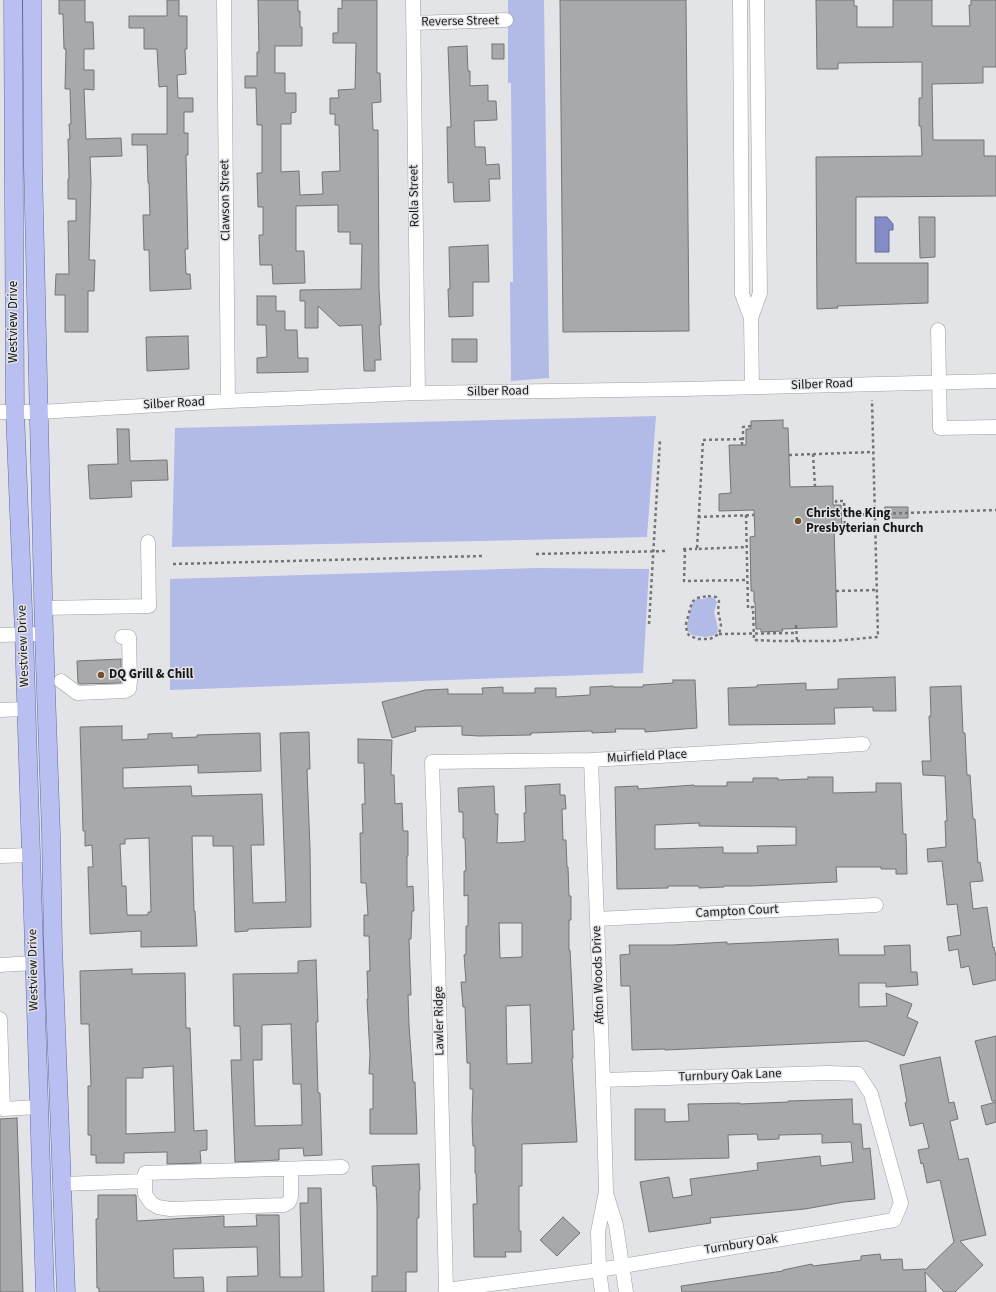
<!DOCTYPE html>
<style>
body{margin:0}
canvas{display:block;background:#e3e4e7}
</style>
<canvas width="996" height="1292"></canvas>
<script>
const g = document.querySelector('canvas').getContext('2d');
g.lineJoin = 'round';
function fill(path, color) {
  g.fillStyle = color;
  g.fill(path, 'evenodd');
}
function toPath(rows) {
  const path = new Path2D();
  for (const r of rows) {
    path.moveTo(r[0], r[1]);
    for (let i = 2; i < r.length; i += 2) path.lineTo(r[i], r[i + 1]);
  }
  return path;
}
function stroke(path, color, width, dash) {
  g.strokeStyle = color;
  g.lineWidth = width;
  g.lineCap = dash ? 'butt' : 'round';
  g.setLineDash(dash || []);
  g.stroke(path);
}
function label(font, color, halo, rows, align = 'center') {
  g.font = font + ' "Source Sans 3",sans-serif';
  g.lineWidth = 3;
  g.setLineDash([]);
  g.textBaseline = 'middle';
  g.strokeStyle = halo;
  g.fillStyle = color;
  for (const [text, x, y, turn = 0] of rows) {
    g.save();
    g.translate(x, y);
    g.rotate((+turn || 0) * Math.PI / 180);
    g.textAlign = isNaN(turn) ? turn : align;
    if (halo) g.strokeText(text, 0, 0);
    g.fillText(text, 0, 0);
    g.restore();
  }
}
const green = toPath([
 [508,0,544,0,549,378,511,381,510,282,513,282,511,83,508,83],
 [656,416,647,537,481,541,172,547,175,428],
 [537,568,649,569,643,673,170,690,170,579],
 [709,597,714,598,717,602,714,612,718,628,717,633,712,636,705,637,692,635,688,631,687,625,692,604,697,599,704,599]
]);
const water = toPath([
 [875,217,887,217,893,224,893,230,889,230,889,252,875,252,875,217]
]);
const building = toPath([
 [59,0,85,0,85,22,93,22,94,49,84,49,84,70,94,70,94,90,84,89,86,139,121,138,122,156,90,157,91,182,89,260,95,260,94,291,88,291,88,332,65,332,65,295,55,295,56,274,69,274,68,221,76,221,76,199,68,199,68,179,69,179,68,139,70,139,69,124,71,124,70,89,65,89,66,49,64,49,63,14,59,14,59,0],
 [167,0,179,0,179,16,187,16,187,49,185,49,186,74,177,75,178,98,193,98,193,112,184,112,184,133,188,133,188,155,186,155,188,249,185,249,186,274,190,274,191,289,150,291,149,250,144,250,143,215,150,215,149,183,148,183,147,145,132,145,132,134,167,134,167,86,159,87,157,49,144,49,144,28,129,28,129,16,167,16,167,0],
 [258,0,298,0,298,11,300,11,300,27,302,27,302,46,275,46,275,73,285,73,285,93,296,93,296,112,291,113,291,124,281,124,281,172,299,171,300,195,323,194,322,172,340,171,339,125,335,125,335,114,330,114,330,98,339,98,338,90,355,89,356,43,333,43,333,33,338,33,338,8,342,9,342,0,377,0,377,73,380,73,381,102,372,103,373,130,378,130,379,288,381,325,379,325,381,360,375,360,375,371,364,371,362,325,339,326,318,306,318,328,305,328,305,301,300,301,300,290,361,289,362,244,350,244,350,232,338,232,338,205,296,206,296,251,304,251,305,283,273,284,272,265,260,265,259,235,263,235,263,207,258,207,257,173,262,173,262,125,257,125,256,88,245,88,245,76,257,76,257,52,259,52,258,0],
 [560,0,686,0,689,331,563,332,560,0],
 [816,0,854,0,854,6,857,6,857,27,893,27,893,0,932,0,932,26,970,26,969,5,971,5,971,0,996,0,996,67,983,67,983,83,932,84,933,140,984,140,984,156,996,156,996,196,856,197,856,263,928,263,928,303,837,306,838,308,817,309,816,157,922,156,921,126,919,126,919,98,922,98,922,62,838,63,838,69,817,69,816,0],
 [492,44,504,44,504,59,492,59,492,44],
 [467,46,468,71,470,71,470,86,488,85,488,101,496,101,497,120,474,121,475,147,485,147,486,165,499,164,500,179,489,179,490,201,454,202,453,182,448,183,447,127,451,127,448,47,467,46],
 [919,217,935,217,935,257,920,258,919,217],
 [488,245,489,282,473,282,473,316,449,317,448,289,450,289,449,247,488,245],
 [257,296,276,296,276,311,285,311,285,330,297,330,298,358,308,358,308,372,257,373,257,358,267,357,266,325,257,325,257,296],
 [188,336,189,369,147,371,146,337,188,336],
 [452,339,477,339,477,362,452,362,452,339],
 [783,420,783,428,788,428,790,487,833,486,833,505,841,505,842,527,834,527,837,627,782,629,783,631,761,632,761,629,756,629,755,602,754,602,754,591,751,591,750,537,755,536,754,510,719,511,719,494,731,493,729,445,746,445,746,429,751,429,751,421,783,420],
 [117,429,129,429,130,461,167,460,168,480,131,481,132,497,90,499,88,465,118,464,117,429],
 [885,507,908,507,908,518,885,518,885,507],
 [121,659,121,683,80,684,78,683,77,661,121,659],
 [895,677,896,711,873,711,873,707,834,708,835,724,729,725,728,688,757,687,757,685,806,683,806,690,838,689,838,679,895,677],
 [673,680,695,680,697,728,645,732,645,729,615,729,616,732,592,733,592,731,531,733,531,735,479,736,462,735,462,726,415,727,416,731,392,738,382,702,425,690,448,689,448,694,483,694,482,688,503,687,503,693,535,693,535,688,556,688,556,697,590,695,590,687,613,686,613,687,643,687,643,685,673,683,673,680],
 [961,686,963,733,965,733,967,775,970,775,973,819,975,819,978,863,980,862,983,881,970,882,973,909,987,907,993,948,994,947,996,957,996,980,973,985,969,966,961,968,958,949,949,951,947,937,961,935,957,904,947,905,942,861,928,862,927,849,946,847,945,821,947,821,945,776,923,775,922,761,931,761,929,716,931,716,930,687,961,686],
 [122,726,122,740,148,739,148,734,172,733,172,738,197,737,197,735,260,733,261,771,198,773,198,765,123,768,123,788,191,786,192,796,262,794,264,845,251,845,253,903,286,902,280,733,309,732,310,769,307,769,310,848,311,927,248,929,248,931,235,932,233,846,213,846,213,836,192,836,194,911,195,911,197,946,141,947,141,931,90,934,88,867,93,867,92,845,85,846,85,831,83,831,80,727,122,726],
 [149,838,151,912,148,912,148,915,127,915,126,886,122,886,120,844,125,844,125,839,149,838],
 [358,739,392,740,391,775,394,775,395,804,402,803,403,831,408,831,408,856,407,856,407,887,413,886,414,911,412,911,411,939,409,939,411,995,408,995,409,1025,413,1082,415,1082,417,1134,370,1134,370,1109,373,1109,373,1074,369,1074,370,1055,367,999,368,999,367,971,370,971,369,936,364,936,364,915,368,915,366,883,361,883,360,833,363,833,362,804,365,804,364,763,358,763,358,739],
 [808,777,833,777,833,793,876,792,876,783,901,783,903,834,906,834,907,874,896,874,896,869,881,869,881,867,836,867,837,882,751,886,724,886,724,887,699,888,699,886,668,886,668,888,617,889,615,787,638,786,638,789,694,785,694,786,727,786,727,782,753,782,753,778,778,778,778,780,808,779,808,777],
 [699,823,699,826,796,827,796,845,757,846,758,853,723,853,723,847,655,849,655,825,699,823],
 [560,784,560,795,565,795,566,809,562,809,563,840,566,840,567,867,568,867,569,896,571,896,571,920,569,920,569,950,570,950,574,1030,572,1030,573,1058,572,1058,577,1142,522,1144,522,1186,519,1186,519,1231,521,1231,521,1252,505,1252,506,1257,474,1257,473,1204,477,1204,476,1173,475,1173,475,1146,473,1146,472,1121,473,1089,470,1089,470,1063,467,1063,465,1007,463,1007,461,982,466,982,464,955,466,954,466,926,468,926,468,895,464,896,464,871,466,871,465,838,463,838,463,812,459,812,458,788,494,786,495,814,498,814,497,843,519,842,525,841,524,813,526,813,525,786,560,784],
 [499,923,522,923,522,957,500,958,499,923],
 [530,1005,532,1063,507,1064,506,1006,530,1005],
 [838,939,839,955,885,955,884,946,910,945,911,972,917,972,918,985,886,987,886,983,859,983,859,1007,887,1006,886,993,912,1004,907,1017,918,1022,904,1056,867,1041,665,1050,665,1049,632,1050,630,986,621,986,620,955,630,954,629,945,673,945,727,942,727,944,838,939],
 [316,960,318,1022,316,1022,318,1093,320,1093,322,1155,304,1156,303,1148,279,1149,279,1160,235,1162,231,1060,241,1060,240,1026,234,1026,233,974,298,973,298,961,316,960],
 [291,1024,293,1084,301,1084,302,1125,255,1126,253,1060,262,1060,262,1025,291,1024],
 [132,969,132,974,185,973,186,1028,190,1028,194,1131,207,1130,207,1150,200,1151,201,1163,167,1164,167,1152,124,1153,124,1163,96,1163,96,1155,91,1155,91,1135,88,1135,88,1086,91,1086,89,1024,81,1024,80,971,132,969],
 [173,1066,175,1132,126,1134,126,1078,143,1078,143,1068,173,1066],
 [996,1036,996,1101,992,1101,975,1041,996,1036],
 [940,1057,949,1103,954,1102,958,1119,950,1121,959,1160,968,1158,986,1235,960,1241,983,1265,955,1292,944,1292,925,1272,926,1292,682,1292,681,1286,783,1271,783,1270,812,1264,813,1266,861,1260,861,1256,880,1254,881,1260,902,1259,903,1270,925,1269,925,1270,954,1242,940,1180,927,1183,923,1163,921,1164,918,1150,929,1148,923,1123,910,1126,905,1103,907,1102,900,1065,940,1057],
 [852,1099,853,1124,861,1124,863,1149,870,1148,875,1199,844,1202,805,1209,710,1218,711,1223,649,1232,640,1182,669,1177,673,1198,692,1195,690,1179,758,1170,757,1163,820,1156,821,1166,853,1162,851,1142,822,1143,822,1134,779,1135,779,1139,758,1140,757,1134,728,1135,729,1158,635,1160,635,1109,665,1109,665,1122,689,1121,688,1104,740,1103,740,1104,788,1102,788,1101,852,1099],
 [996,1102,996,1122,986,1125,981,1106,996,1102],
 [17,1118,23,1292,0,1292,0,1119,17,1118],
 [419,1164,420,1190,419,1190,419,1218,417,1218,417,1272,406,1272,406,1292,372,1292,372,1276,377,1276,377,1204,376,1186,373,1186,372,1166,419,1164],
 [308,1188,321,1188,324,1292,227,1292,227,1277,258,1276,257,1247,173,1249,174,1278,203,1277,204,1292,99,1292,99,1288,97,1288,96,1219,98,1219,98,1195,136,1195,137,1221,224,1216,224,1227,257,1226,256,1215,279,1215,280,1277,302,1277,300,1203,308,1203,308,1188],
 [563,1217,580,1233,557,1256,540,1240,563,1217]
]);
const path = toPath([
 [742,439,743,439,743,427,751,426],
 [742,445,742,439,703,440,697,549,747,547],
 [813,454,815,486],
 [789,455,873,452],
 [746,515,748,608,753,607,754,640,775,641,833,641,878,637,872,400],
 [845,515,996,510],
 [698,517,754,515],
 [836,527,836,530,845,530,844,501,836,501,837,505],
 [683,549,697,549],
 [685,549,684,581,748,580],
 [536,554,667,551],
 [173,564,482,556],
 [836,591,877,590],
 [708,596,716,597,719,601,718,611,721,625,719,634,710,639,698,639,690,636,687,633,686,624,692,602,697,598,708,596],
 [649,624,660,440],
 [796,625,797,641],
 [719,634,797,633]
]);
const minor = toPath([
 [224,0,228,401],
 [413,0,418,393],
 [740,0,742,294,751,318,752,387],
 [413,23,506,20],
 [751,318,760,293,757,0],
 [938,330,940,428,996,427],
 [0,412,39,412,228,401,418,393,684,389,996,381],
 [43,608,149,606,148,542],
 [0,635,44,634],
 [61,681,77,693,125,691,129,689,130,682,129,637,122,637],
 [0,710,26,709],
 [591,760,603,1080,606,1191,598,1232,599,1270,602,1292],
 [0,856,31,855],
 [597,919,876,905],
 [0,965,34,963],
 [0,1019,3,1109,38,1107],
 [603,1080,827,1073,858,1074,871,1094,901,1203,894,1220,599,1270,446,1290,438,956,432,762,591,760,863,744],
 [291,1169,291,1197,289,1202,284,1205,170,1209,158,1207,151,1203,145,1194,145,1173,342,1167],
 [62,1184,145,1181],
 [606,1193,616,1225,626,1292]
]);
const major = toPath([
 [13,0,15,412,24,634,45,1292],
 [32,0,33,166,44,634,51,833,53,946,66,1292]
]);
const markers = [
 [798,521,4,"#745129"],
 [101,675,4,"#745129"]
];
const streetNames = [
 ["Reverse Street",460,22,-1],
 ["Rolla Street",415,196,-91],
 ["Clawson Street",226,200,-91],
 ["Westview Drive",14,322,-90],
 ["Silber Road",822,385,-2],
 ["Silber Road",498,392,-1],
 ["Silber Road",174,404,-3],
 ["Westview Drive",24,646,-92],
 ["Muirfield Place",647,757,-3],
 ["Campton Court",737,912,-3],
 ["Westview Drive",34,970,-91],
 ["Afton Woods Drive",599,975,-92],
 ["Lawler Ridge",440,1021,-91],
 ["Turnbury Oak Lane",730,1076,-2],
 ["Turnbury Oak",741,1245,-9]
];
const poiNames = [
 ["Christ the King",806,514],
 ["Presbyterian Church",806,529],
 ["DQ Grill & Chill",109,675]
];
fill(green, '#b2bae8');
fill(water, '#848cc7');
stroke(water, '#636992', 1);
fill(building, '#a8a9ab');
stroke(building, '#737476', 1);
stroke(minor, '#9f9fa2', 15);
stroke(major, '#62699e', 19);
stroke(path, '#737476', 2.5, [3, 3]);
stroke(minor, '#fff', 14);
stroke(major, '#b9bff0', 18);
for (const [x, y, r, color] of markers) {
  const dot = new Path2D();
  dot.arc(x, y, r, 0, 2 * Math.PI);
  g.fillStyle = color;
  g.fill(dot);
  stroke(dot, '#e3e4e7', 1.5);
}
label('13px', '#171718', '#e3e4e7', streetNames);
label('bold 13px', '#171718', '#e3e4e7', poiNames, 'left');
</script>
